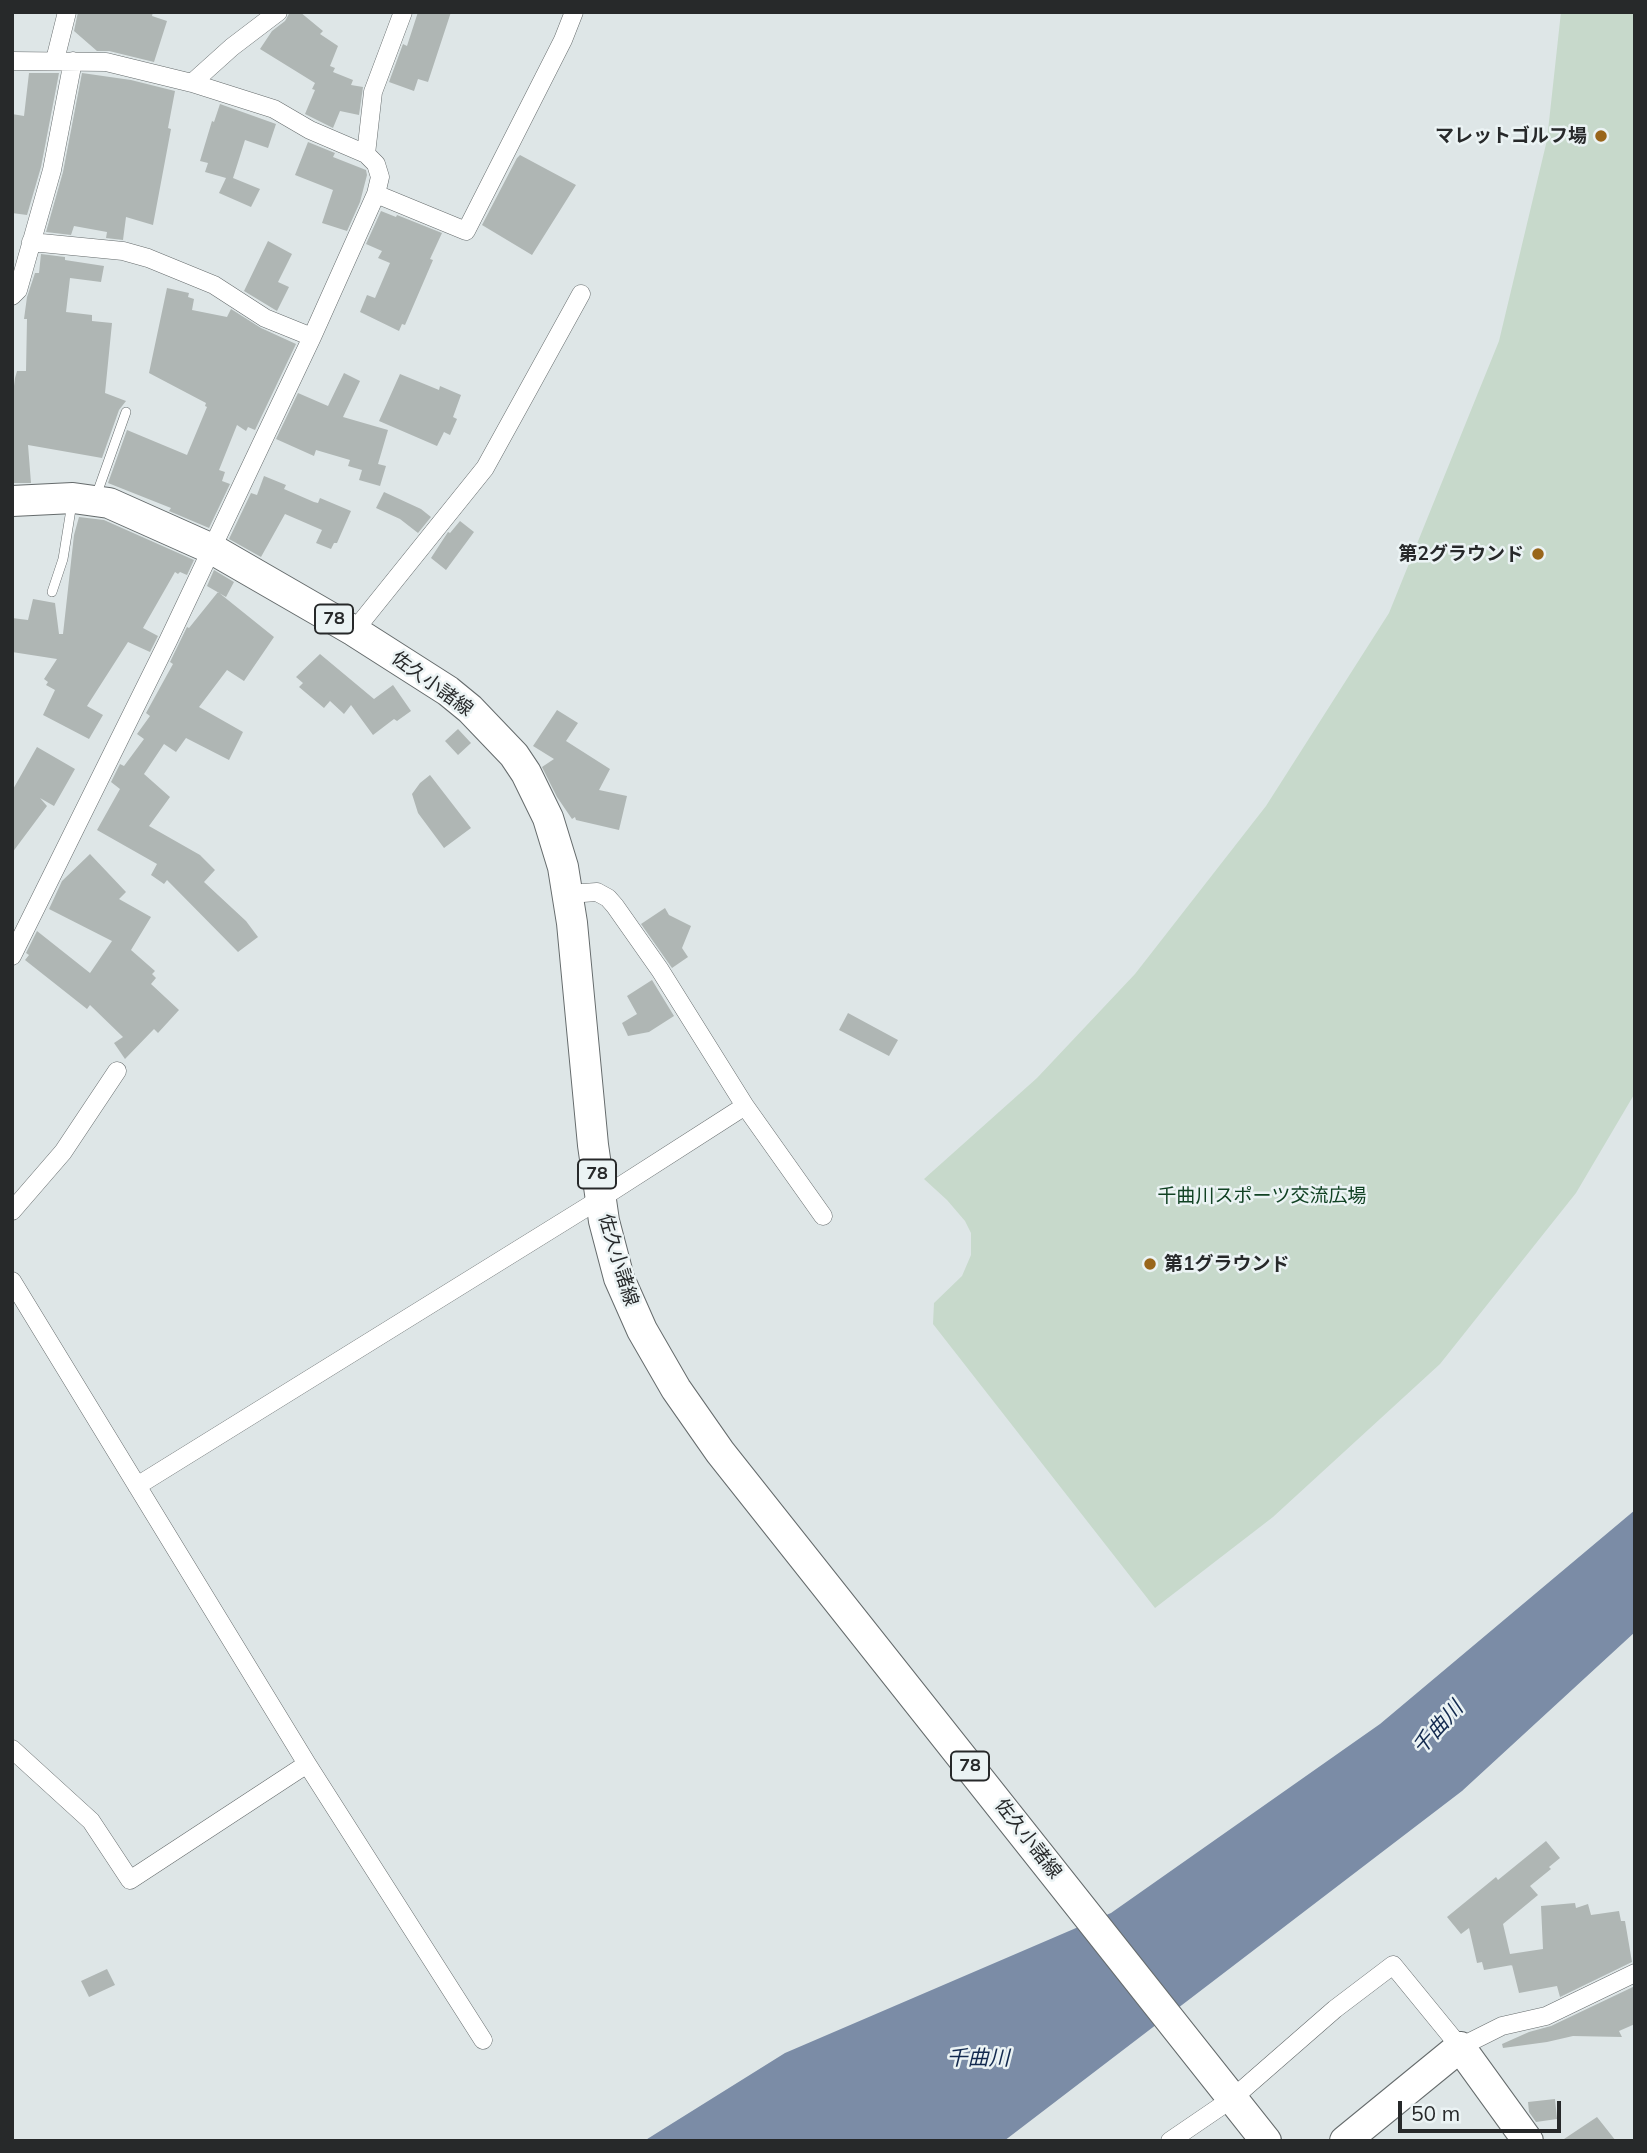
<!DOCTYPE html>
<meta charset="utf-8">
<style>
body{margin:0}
#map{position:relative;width:1647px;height:2153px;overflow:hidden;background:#dee6e7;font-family:Mulish,sans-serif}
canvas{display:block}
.frame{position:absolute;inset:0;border:14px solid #27292a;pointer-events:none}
.scale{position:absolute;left:1398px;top:2101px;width:163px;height:32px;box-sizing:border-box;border:4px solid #27292a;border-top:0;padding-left:9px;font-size:21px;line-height:24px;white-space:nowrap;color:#27292a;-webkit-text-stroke:5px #ebf3f4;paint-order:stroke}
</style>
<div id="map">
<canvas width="1647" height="2153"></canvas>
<div class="frame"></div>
<div class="scale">50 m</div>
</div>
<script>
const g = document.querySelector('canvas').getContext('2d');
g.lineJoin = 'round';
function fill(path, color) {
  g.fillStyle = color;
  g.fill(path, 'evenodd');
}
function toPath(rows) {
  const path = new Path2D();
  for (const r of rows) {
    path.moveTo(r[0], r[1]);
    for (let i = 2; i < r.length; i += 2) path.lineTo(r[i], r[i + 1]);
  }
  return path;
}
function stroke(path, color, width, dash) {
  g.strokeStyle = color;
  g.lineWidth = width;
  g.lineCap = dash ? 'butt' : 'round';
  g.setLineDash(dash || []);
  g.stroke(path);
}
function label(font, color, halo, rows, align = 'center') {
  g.font = font + ' Mulish,"Noto Sans JP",sans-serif';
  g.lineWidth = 5;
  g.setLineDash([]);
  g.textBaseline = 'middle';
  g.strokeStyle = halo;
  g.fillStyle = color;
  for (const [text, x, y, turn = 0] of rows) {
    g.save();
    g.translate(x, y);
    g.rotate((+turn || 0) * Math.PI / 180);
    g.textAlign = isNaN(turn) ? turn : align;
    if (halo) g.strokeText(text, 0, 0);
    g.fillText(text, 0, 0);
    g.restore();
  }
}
const green = toPath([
 [1561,12,1635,12,1635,1093,1576,1193,1440,1364,1273,1517,1155,1608,933,1324,934,1303,962,1276,971,1255,971,1233,965,1221,947,1200,924,1179,1037,1078,1135,974,1266,806,1389,613,1499,341,1547,140]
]);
const water = toPath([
 [1635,1510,1635,1632,1462,1791,1004,2141,644,2141,785,2053,1111,1913,1380,1724]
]);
const building = toPath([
 [78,12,153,12,152,16,167,21,154,62,109,51,97,51,74,31],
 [290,12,300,12,323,31,320,34,338,46,330,66,335,68,333,72,353,80,351,85,363,87,359,115,340,111,333,128,305,114,315,90,312,89,315,83,260,49,272,31,285,21],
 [418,12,451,12,428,82,418,79,414,91,389,82,403,44,407,46],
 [29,73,59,73,41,167,27,215,12,213,12,114,24,116],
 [82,73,131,80,175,91,168,128,171,129,153,225,126,217,123,240,106,238,107,232,74,226,71,235,46,232,63,172],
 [220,104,276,124,268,148,245,140,233,178,260,189,251,207,219,193,226,178,205,172,208,163,200,161,212,121,214,122],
 [308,142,335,153,333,157,366,170,367,175,360,202,347,231,322,223,333,190,295,175],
 [520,155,576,185,532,255,482,225,517,158],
 [381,211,396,217,397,215,442,233,430,259,433,260,405,325,402,324,399,331,360,312,367,295,375,298,390,263,378,258,382,251,366,244],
 [268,241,292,254,278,282,289,287,277,311,244,291],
 [41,254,65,257,65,260,104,266,101,282,70,278,66,312,92,315,92,321,112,323,105,393,126,401,119,410,102,458,28,445,31,483,12,483,12,402,15,378,17,371,26,371,27,319,24,319,27,297,35,273,39,273],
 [167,288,189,293,188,297,194,299,192,310,227,317,231,309,261,328,296,344,255,430,248,427,246,431,237,425,219,470,225,472,222,481,230,484,209,528,169,511,171,508,108,483,127,430,187,455,207,407,205,406,206,403,149,373],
 [344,373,360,381,343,417,388,430,378,464,386,466,380,486,359,480,362,470,348,466,350,460,316,450,314,456,276,439,298,393,328,406],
 [400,374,439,390,440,386,461,395,453,417,457,419,450,435,444,432,437,446,379,421],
 [264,476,286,485,284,489,314,502,318,503,320,498,351,511,337,543,334,543,331,549,316,543,322,530,285,514,261,557,229,539,251,493,257,495],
 [384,492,421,509,431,517,418,533,400,519,376,508],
 [79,517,104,520,194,560,187,575,180,572,178,574,175,572,143,628,158,636,150,652,128,642,87,706,103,715,89,739,43,715,55,690,46,685,48,682,44,679,57,659,12,652,12,618,28,620,33,599,55,603,59,634,63,634,74,535],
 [460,521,474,532,446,570,431,558,448,532,450,533],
 [214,570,234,582,226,597,207,586],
 [218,592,274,637,244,681,227,670,199,707,243,732,229,760,186,738,176,752,164,744,144,774,170,797,149,826,200,855,215,870,204,882,246,921,258,937,238,952,167,880,164,884,151,875,157,864,97,830,120,789,111,782,120,764,124,766,144,739,137,734,150,716,146,713,173,664,170,662,187,627,189,628],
 [320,654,374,699,393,685,411,711,397,721,394,719,373,735,351,705,344,714,330,701,324,708,299,687,303,683,296,677],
 [557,710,578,723,566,741,610,769,599,790,627,796,619,830,576,820,575,817,572,819,557,797,542,767,554,759,533,746],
 [458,729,471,743,458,755,445,741],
 [37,747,75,769,54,806,40,798,47,806,12,853,12,791],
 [430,775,471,828,444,848,418,813,412,794,420,783],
 [90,854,126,892,119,899,151,917,131,950,155,971,152,974,156,978,151,984,179,1010,158,1033,154,1029,125,1059,114,1043,123,1037,90,1005,87,1009,25,960,29,955,26,953,37,931,90,973,112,941,49,909,62,881],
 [665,908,669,915,691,926,682,948,688,957,672,968,641,924],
 [652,980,674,1016,649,1032,628,1036,622,1023,637,1014,627,996],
 [848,1013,898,1040,889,1056,839,1030],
 [1546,1841,1560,1858,1549,1867,1551,1869,1530,1886,1538,1895,1503,1924,1510,1954,1543,1949,1541,1906,1575,1903,1576,1908,1588,1904,1591,1915,1619,1911,1621,1921,1625,1921,1632,1962,1560,1997,1557,1986,1519,1993,1511,1961,1512,1965,1484,1970,1482,1962,1477,1963,1469,1928,1461,1934,1447,1917,1496,1877,1498,1880],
 [107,1969,115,1985,89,1997,81,1981],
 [1635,1986,1635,2024,1619,2031,1622,2037,1573,2036,1547,2042,1503,2048,1502,2044,1529,2032,1551,2026],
 [1555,2099,1557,2119,1536,2122,1529,2112,1528,2102],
 [1597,2117,1616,2141,1561,2141]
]);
const lane = toPath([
 [96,496,126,412],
 [52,592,63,559,72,503]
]);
const street = toPath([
 [55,60,67,12],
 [12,61,106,62,192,83,274,109,310,130,366,154,376,164,380,177,376,194,312,337,168,641,12,956],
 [192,83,232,47,278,12],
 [366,154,373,92,403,12],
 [376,194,466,231,563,40,574,12],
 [31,242,123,251,148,258,214,285,265,318,312,337],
 [12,296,18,290,52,170,73,61],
 [354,631,485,468,581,294],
 [568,894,597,892,608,898,615,906,660,970,745,1106,823,1216],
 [12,1211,63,1152,117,1071],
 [12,1281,307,1764,483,2040],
 [137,1486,600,1199,745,1106],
 [12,1749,91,1821,130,1880,307,1764],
 [1170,2141,1233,2098,1335,2009,1393,1965,1460,2047,1502,2026,1546,2016,1635,1973]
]);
const primary = toPath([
 [12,501,73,498,109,503,212,549,354,631,448,691,470,709,514,755,526,773,548,818,563,867,572,923,593,1145,604,1221,619,1278,642,1330,676,1389,720,1452,1266,2141],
 [1345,2141,1460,2047,1528,2141]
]);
const markers = [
 [1601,136,7,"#99661b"],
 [1538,554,7,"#99661b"],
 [1150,1264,7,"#99661b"]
];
const shields = [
 [334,619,38],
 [597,1174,38],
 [970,1766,38]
];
const shieldNames = [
 ["78",334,619],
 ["78",597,1174],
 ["78",970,1766]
];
const poiNames = [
 ["マレットゴルフ場",1587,136],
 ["第2グラウンド",1524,554],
 ["第1グラウンド",1164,1264,"left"]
];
const streetNames = [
 ["佐久小諸線",432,684,36],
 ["佐久小諸線",618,1260,73],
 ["佐久小諸線",1028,1839,52]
];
const parkNames = [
 ["千曲川スポーツ交流広場",1262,1196]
];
const waterNames = [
 ["千曲川",1438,1728,-48],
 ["千曲川",978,2059]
];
fill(green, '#c7d9cb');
fill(water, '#7b8ca6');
fill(building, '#afb6b4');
stroke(lane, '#656b6c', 10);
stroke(street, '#656b6c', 19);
stroke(primary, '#656b6c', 32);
stroke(lane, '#fff', 9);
stroke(street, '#fff', 18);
stroke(primary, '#fff', 30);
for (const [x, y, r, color] of markers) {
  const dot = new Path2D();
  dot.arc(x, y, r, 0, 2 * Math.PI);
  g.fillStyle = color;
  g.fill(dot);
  stroke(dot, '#ebf3f4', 2.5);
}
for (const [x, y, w] of shields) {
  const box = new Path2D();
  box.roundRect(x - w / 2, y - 14.5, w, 29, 5);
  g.fillStyle = '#ebf3f4';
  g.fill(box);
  stroke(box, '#27292a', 2);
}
label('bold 18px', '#27292a', null, shieldNames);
label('bold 19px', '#27292a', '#ebf3f4', poiNames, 'right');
label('19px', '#27292a', '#ebf3f4', streetNames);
label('19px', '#114223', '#ebf3f4', parkNames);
label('italic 21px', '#132a4f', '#ebf3f4', waterNames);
</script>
